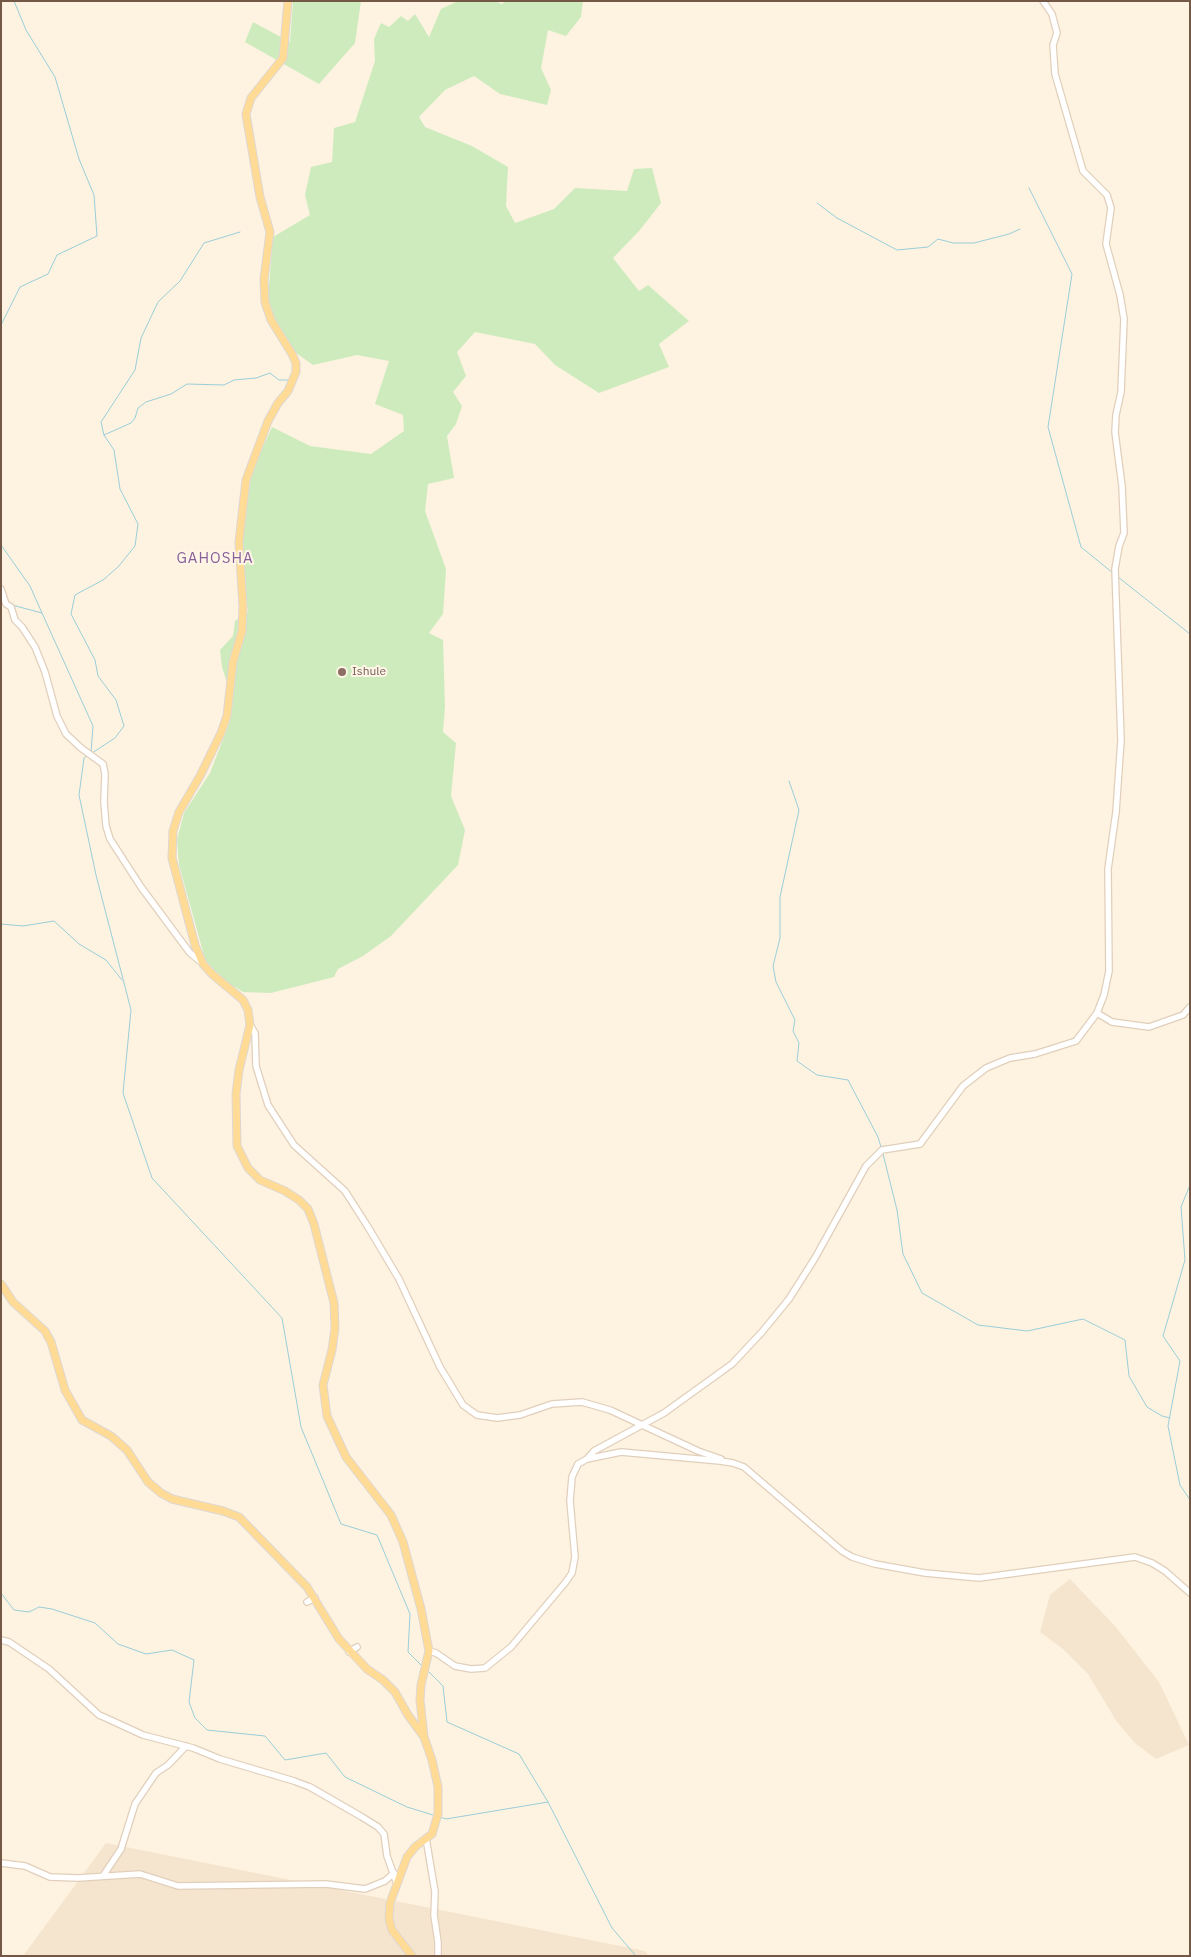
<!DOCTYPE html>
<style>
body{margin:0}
#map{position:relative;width:1191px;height:1957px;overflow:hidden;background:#fdf3e0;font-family:"IBM Plex Sans",sans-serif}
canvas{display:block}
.frame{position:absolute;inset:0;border:2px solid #745846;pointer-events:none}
</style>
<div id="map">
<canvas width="1191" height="1957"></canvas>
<div class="frame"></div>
</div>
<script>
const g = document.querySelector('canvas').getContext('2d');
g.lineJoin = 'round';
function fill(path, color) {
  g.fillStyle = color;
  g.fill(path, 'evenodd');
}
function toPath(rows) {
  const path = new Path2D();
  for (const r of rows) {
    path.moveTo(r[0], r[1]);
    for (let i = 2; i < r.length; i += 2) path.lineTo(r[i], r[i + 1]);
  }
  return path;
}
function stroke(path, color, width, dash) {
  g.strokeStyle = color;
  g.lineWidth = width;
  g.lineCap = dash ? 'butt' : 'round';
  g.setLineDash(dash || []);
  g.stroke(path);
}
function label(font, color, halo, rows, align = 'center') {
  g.font = font + ' "IBM Plex Sans",sans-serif';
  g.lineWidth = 4;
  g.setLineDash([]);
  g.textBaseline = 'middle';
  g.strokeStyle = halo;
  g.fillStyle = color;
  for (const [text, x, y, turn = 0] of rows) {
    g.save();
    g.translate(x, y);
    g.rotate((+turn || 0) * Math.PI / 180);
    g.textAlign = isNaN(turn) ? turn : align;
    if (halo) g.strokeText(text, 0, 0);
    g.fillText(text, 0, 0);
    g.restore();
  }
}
const residential = toPath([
 [1070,1579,1115,1626,1159,1682,1189,1745,1156,1759,1135,1743,1117,1722,1088,1674,1063,1649,1040,1632,1050,1595],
 [106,1843,645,1951,649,1956,23,1956]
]);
const green = toPath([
 [293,1,361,1,355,43,319,84,245,42,253,22,290,42],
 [458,1,495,1,502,4,506,1,583,1,581,17,566,36,548,30,541,68,551,90,547,105,500,94,474,76,445,90,419,117,425,127,472,146,508,167,506,206,515,223,554,209,575,188,627,191,634,169,652,168,661,203,640,230,613,258,639,291,648,285,689,321,659,344,669,367,599,393,555,365,535,344,475,332,457,352,466,376,453,392,462,406,456,424,447,436,454,478,428,484,425,511,446,569,443,614,429,633,443,640,445,707,443,732,456,743,451,796,465,830,458,865,391,936,363,956,338,969,334,977,271,993,243,992,217,976,205,959,179,865,177,840,184,813,210,773,229,724,233,702,222,667,220,650,233,636,235,621,248,612,240,553,252,471,272,427,310,446,371,454,404,431,403,415,375,404,389,361,357,355,313,365,292,350,271,313,268,297,273,237,310,215,305,195,311,167,332,162,334,128,355,122,375,61,374,39,381,23,389,27,401,16,408,21,415,14,429,37,441,9]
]);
const stream = toPath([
 [1029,188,1072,274,1048,427,1081,547,1113,573],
 [817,203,837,218,897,250,928,247,938,239,953,243,974,243,1009,234,1020,229],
 [1,325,20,287,48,274,57,255,97,236,94,195,79,159,55,77,26,30,14,1],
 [104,435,131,423,135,418,138,408,146,402,171,394,187,384,224,385,234,380,256,378,270,373,279,380,288,380],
 [1,545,30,586,42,613],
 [1118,577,1190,634],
 [12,605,42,613,93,726,91,752],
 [92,753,115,738,124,726,116,700,98,676,95,660,71,614,75,595,103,580,118,567,135,546,138,524,120,489,114,450,104,435,101,422,135,370,141,338,158,302,180,281,204,243,240,232],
 [87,756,84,758,79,795,96,875,131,1010,123,1093,152,1178,282,1318,301,1427,341,1524,377,1535,410,1614,408,1652,423,1667],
 [789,781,799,810,780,897,780,938,773,966,776,982,795,1020,793,1031,799,1043,797,1061,817,1075,848,1080,878,1137,881,1147],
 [1,924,23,926,54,921,79,944,106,960,122,980],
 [883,1154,897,1210,903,1254,922,1293,978,1325,1027,1331,1083,1319,1125,1340,1129,1376,1147,1407,1162,1416,1170,1418],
 [1190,1185,1181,1207,1185,1260,1163,1336,1180,1361,1168,1426,1180,1485,1190,1500],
 [1,1593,14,1610,29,1612,39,1607,52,1609,95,1623,118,1644,146,1654,172,1650,194,1660,189,1702,195,1718,207,1730,265,1736,285,1760,326,1753,345,1777,407,1807,433,1815],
 [428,1671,443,1686,447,1722,519,1754,548,1802],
 [440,1817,446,1819,548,1802,612,1928,636,1956]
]);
const minor = toPath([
 [1,589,6,604,11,607,15,620,22,627,35,647,45,672,57,716,66,734,81,748,103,764,105,774,104,802,106,826,110,839,141,887,190,953,201,962],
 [1097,1013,1112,1022,1149,1027,1183,1015,1190,1007],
 [250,1025,255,1033,256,1066,268,1105,294,1145,345,1191,368,1227,399,1279,440,1367,463,1405,477,1415,497,1418,520,1415,552,1404,582,1402,610,1410,698,1451,721,1459],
 [587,1459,594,1451,664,1413,732,1364,762,1332,789,1299,815,1258,866,1166,882,1150,920,1144,963,1086,986,1068,1010,1058,1035,1054,1076,1041,1097,1013,1104,995,1109,971,1108,869,1116,812,1121,740,1115,569,1119,546,1124,533,1122,486,1115,432,1116,415,1121,392,1124,319,1120,295,1106,244,1111,208,1107,195,1083,171,1055,74,1053,45,1057,33,1052,14,1043,1],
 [307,1602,315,1598],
 [1,1640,9,1642,49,1669,99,1715,106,1718,143,1735,193,1748,220,1759,294,1781,310,1787,362,1817,378,1827,384,1834,387,1856,397,1884],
 [429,1651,436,1653,455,1666,471,1669,485,1668,511,1647,565,1583,572,1573,575,1557,570,1501,572,1477,578,1464,587,1459,621,1452,720,1461,733,1463,744,1467,842,1551,852,1557,875,1564,925,1573,979,1578,1135,1557,1152,1563,1165,1571,1190,1593],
 [349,1652,357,1647],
 [426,1838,435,1892,434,1915,438,1942,438,1956],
 [1,1863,25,1866,50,1877,78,1878,140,1874,178,1886,326,1884,365,1889,385,1881,394,1873],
 [103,1876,121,1849,135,1804,156,1773,168,1765,186,1746]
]);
const major = toPath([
 [288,1,283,58,251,98,246,114,260,197,270,232,264,279,265,302,271,320,292,354,296,363,296,372,288,391,278,403,268,421,246,480,239,542,243,607,242,631,233,662,227,716,221,733,200,776,179,812,173,831,172,858,195,945,203,964,212,974,243,1000,248,1010,250,1025,239,1070,236,1094,237,1146,248,1168,260,1180,285,1191,299,1200,308,1209,314,1224,334,1303,335,1328,332,1350,323,1385,327,1416,346,1457,391,1515,403,1542,421,1609,429,1651,421,1685,420,1700,424,1737,432,1760,438,1787,438,1814,432,1834,415,1847,407,1857,390,1903,389,1919,392,1930,412,1956],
 [1,1284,13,1302,45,1331,51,1342,65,1390,82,1420,111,1436,127,1450,148,1482,161,1493,172,1499,223,1511,239,1517,307,1587,339,1639,367,1669,383,1680,395,1692,408,1715,424,1737]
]);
const markers = [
 [342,672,5,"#8d6e63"]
];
const educationNames = [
 ["Ishule",352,672]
];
const quarterNames = [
 ["GAHOSHA",215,559]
];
fill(residential, '#f5e5ce');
fill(green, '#ceebbe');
stroke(stream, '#9acdd9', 1);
stroke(minor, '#e1cfbb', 8);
stroke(major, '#ded7d3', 9);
stroke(minor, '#fff', 5.5);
stroke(major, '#ffdb95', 7);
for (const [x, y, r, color] of markers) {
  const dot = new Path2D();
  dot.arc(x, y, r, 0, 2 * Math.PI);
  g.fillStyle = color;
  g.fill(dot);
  stroke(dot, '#fff6e7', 2);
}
label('12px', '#785e54', '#fff6e7', educationNames, 'left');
g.letterSpacing = '1px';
label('15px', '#886198', '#fff6e7', quarterNames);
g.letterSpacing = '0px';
</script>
